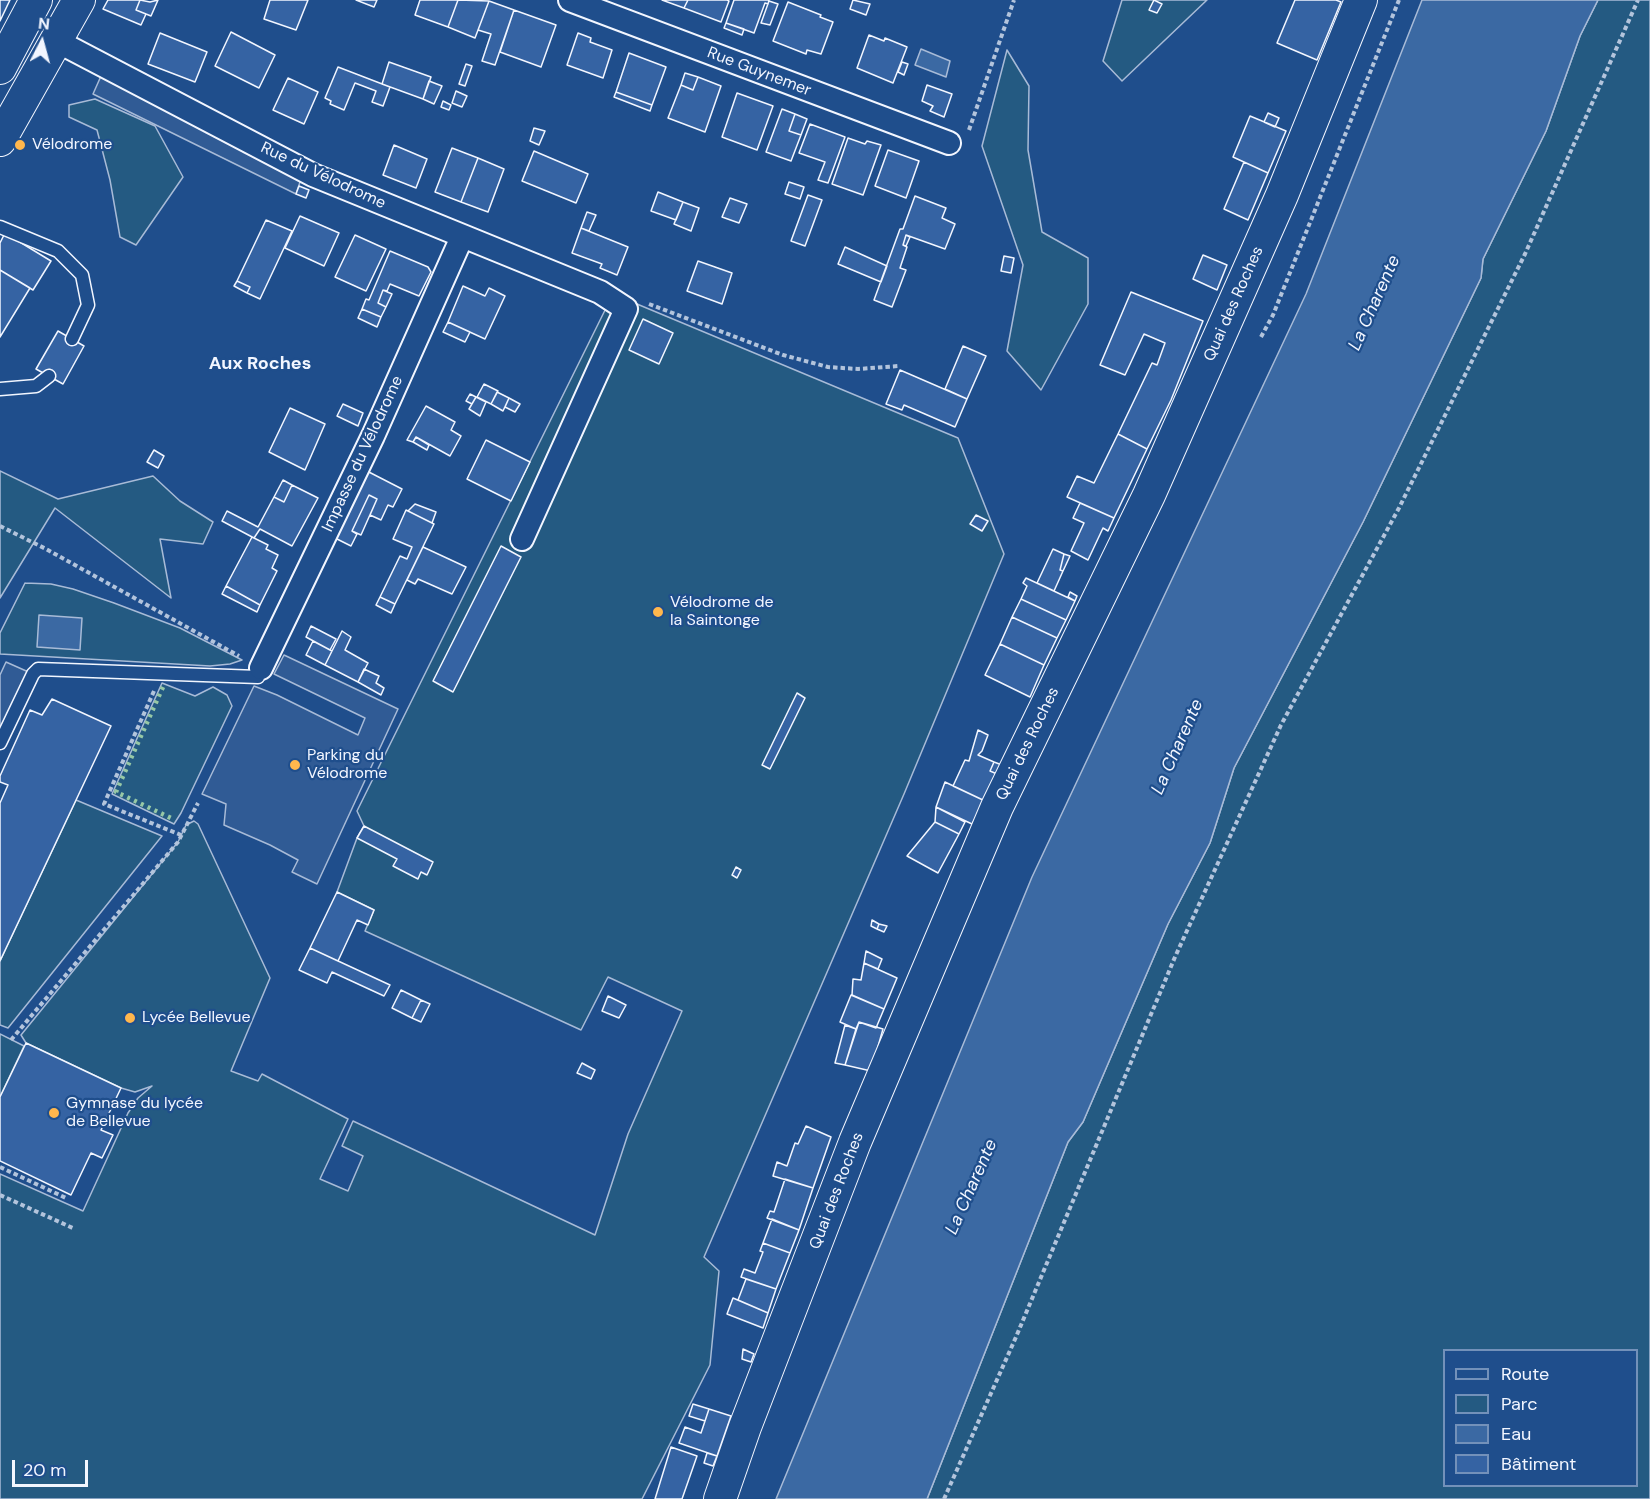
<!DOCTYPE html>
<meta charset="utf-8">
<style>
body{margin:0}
#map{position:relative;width:1650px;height:1499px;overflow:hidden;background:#1f4e8c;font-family:"DM Sans",sans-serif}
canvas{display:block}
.legend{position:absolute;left:1443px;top:1349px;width:195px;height:138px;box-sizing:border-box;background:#1f4e8c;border:2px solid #7391ba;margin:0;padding:8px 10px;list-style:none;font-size:18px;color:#f2f6ff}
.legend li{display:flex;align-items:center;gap:12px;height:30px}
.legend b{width:30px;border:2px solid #7391ba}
.north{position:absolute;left:12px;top:12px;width:60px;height:60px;-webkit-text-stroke:4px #1f4e8c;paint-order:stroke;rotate:6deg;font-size:16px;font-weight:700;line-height:24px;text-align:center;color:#f2f6ff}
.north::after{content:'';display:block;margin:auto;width:21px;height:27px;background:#f2f6ff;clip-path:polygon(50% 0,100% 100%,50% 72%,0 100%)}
.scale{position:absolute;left:12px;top:1460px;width:76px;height:27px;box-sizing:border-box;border:3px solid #f2f6ff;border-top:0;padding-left:8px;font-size:18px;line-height:21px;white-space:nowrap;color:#f2f6ff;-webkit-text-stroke:4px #1f4e8c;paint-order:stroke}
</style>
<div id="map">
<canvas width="1650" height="1499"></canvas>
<ul class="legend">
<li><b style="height:8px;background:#1f4e8c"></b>Route</li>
<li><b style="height:16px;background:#245a82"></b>Parc</li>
<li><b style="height:16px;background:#3b69a3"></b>Eau</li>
<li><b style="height:16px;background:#3563a3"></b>Bâtiment</li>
</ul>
<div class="north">N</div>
<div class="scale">20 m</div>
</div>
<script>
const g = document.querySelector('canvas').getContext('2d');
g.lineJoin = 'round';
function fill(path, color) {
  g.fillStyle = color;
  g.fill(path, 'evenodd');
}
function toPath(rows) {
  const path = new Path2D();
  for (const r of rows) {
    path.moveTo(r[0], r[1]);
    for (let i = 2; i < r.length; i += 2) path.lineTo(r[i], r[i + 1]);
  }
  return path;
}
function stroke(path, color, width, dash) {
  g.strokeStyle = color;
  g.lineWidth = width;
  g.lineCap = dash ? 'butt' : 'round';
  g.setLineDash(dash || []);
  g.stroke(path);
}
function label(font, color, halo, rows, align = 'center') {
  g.font = font + ' "DM Sans",sans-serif';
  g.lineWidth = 4.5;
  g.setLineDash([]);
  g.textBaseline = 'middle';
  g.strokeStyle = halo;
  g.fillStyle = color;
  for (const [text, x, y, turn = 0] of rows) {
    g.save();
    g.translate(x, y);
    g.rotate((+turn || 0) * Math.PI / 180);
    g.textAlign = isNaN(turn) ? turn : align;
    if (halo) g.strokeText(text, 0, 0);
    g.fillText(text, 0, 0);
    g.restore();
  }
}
const green = toPath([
 [1122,0,1207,0,1122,81,1103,61,1122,0],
 [1598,0,1650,0,1650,1499,927,1499,1068,1142,1083,1122,1168,924,1210,843,1234,768,1363,522,1481,278,1483,259,1546,131,1580,36,1598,0],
 [1444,1350,1636,1350,1636,1486,1444,1486,1444,1350],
 [1007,50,1029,86,1028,150,1042,232,1088,258,1088,304,1041,390,1007,351,1023,265,982,146,1007,50],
 [95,99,155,126,183,177,136,245,120,237,110,180,97,130,69,117,69,105,95,99],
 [613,294,958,438,1004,554,904,794,704,1257,719,1271,710,1365,642,1499,0,1499,0,1174,83,1211,128,1113,138,1098,152,1086,135,1092,121,1088,26,1043,21,1035,178,842,186,825,194,821,198,824,270,978,231,1071,258,1081,262,1074,348,1119,320,1179,348,1191,363,1156,342,1146,353,1121,595,1235,628,1134,682,1011,608,977,581,1030,365,931,374,910,337,892,357,838,364,826,357,811,613,294],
 [0,471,58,499,153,476,180,501,213,522,203,544,160,539,171,598,55,508,0,598,0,471],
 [25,583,51,584,73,589,114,603,180,628,242,660,230,664,210,666,0,654,0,633,25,583],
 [162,683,195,696,213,687,227,695,232,706,181,813,174,824,112,794,162,683],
 [76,800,162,836,8,1028,0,1025,0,961,76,800],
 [0,1034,24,1046,0,1097,0,1034]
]);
const parking = toPath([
 [105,67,304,170,296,194,93,94,105,67],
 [284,655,398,709,317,884,292,872,298,860,270,845,224,825,226,804,202,794,254,686,277,695,358,735,365,718,274,674,284,655],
 [6,662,33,674,0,743,0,675,6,662]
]);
const water = toPath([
 [1422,0,1598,0,1580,36,1546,131,1483,259,1481,278,1363,522,1234,768,1210,843,1168,924,1083,1122,1068,1142,927,1499,776,1499,1032,877,1306,294,1422,0],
 [921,49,950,61,946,77,915,65,921,49],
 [39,615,82,618,80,650,37,647,39,615]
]);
const building = toPath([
 [0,0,10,0,0,21,0,0],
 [108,0,140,0,136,10,146,14,141,25,103,9,108,0],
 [140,0,150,2,158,0,151,16,136,10,140,0],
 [270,0,308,0,296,30,264,19,270,0],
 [356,0,377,0,374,7,356,0],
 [420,0,458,0,448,27,415,15,420,0],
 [458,0,489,1,475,38,448,27,458,0],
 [662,0,688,0,684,8,662,0],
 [688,0,727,0,729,1,721,22,684,8,688,0],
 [734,0,769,0,768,4,765,3,754,33,726,23,734,0],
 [853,0,870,4,866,15,850,9,853,0],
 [1154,0,1162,4,1157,13,1149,10,1154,0],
 [1295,0,1336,0,1341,2,1317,60,1277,43,1295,0],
 [489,1,514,10,495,65,482,61,491,34,478,30,489,1],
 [769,1,778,4,770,25,761,23,769,1],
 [788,2,821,15,820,17,833,22,821,54,807,50,806,54,773,41,788,2],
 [514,10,556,25,541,67,500,52,514,10],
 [726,23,744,29,742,35,724,28,726,23],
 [231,32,275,55,259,88,215,66,231,32],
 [160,33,207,52,195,82,148,64,160,33],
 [578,33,591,38,590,42,612,50,603,78,567,65,578,33],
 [869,35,884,41,885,38,907,47,893,83,857,68,869,35],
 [629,53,666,67,652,105,616,92,629,53],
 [389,62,431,77,423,99,382,84,389,62],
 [902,62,908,64,904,75,898,72,902,62],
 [466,64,472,66,465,86,459,84,466,64],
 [338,67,390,87,383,106,372,102,376,91,355,83,344,110,330,104,331,101,325,98,338,67],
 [685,73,698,77,693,90,681,85,685,73],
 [698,77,721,86,705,132,668,118,681,85,693,90,698,77],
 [288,78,318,92,304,124,273,110,288,78],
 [429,81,442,86,434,104,423,99,429,81],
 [927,85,952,94,944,117,930,111,933,106,922,101,927,85],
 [456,91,467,96,462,107,452,103,456,91],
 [616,92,652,105,650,111,614,97,616,92],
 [737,93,773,106,757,150,722,137,737,93],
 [443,101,451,105,449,110,441,107,443,101],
 [782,109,795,114,789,131,801,135,791,161,766,152,782,109],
 [1268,113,1279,118,1275,127,1264,122,1268,113],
 [795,114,807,119,801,135,789,131,795,114],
 [1250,116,1286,131,1268,173,1233,157,1250,116],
 [810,124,845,137,828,183,818,180,825,162,799,153,810,124],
 [534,128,545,131,539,145,530,141,534,128],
 [848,138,865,144,867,141,881,145,863,195,832,184,848,138],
 [394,145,427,159,416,188,383,175,394,145],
 [452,148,478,158,461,202,435,192,452,148],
 [888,150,919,161,906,198,875,186,888,150],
 [534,151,588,174,576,203,522,181,534,151],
 [478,158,504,169,488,212,461,202,478,158],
 [1244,162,1268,173,1248,220,1224,209,1244,162],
 [789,182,804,187,800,199,785,194,789,182],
 [299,186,309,190,306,198,296,194,299,186],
 [658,192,683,202,676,220,651,211,658,192],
 [808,195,822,200,805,246,791,241,808,195],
 [915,196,946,208,942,218,955,224,945,249,906,235,903,245,907,247,900,268,906,270,892,307,874,300,900,229,903,229,915,196],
 [730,198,747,204,739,223,722,217,730,198],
 [683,202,699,208,691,231,674,224,683,202],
 [587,212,596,215,589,231,581,228,587,212],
 [300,216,339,233,324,266,285,248,300,216],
 [266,220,292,231,260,299,247,293,250,287,237,281,266,220],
 [581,228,628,247,617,275,600,268,602,264,572,253,581,228],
 [5,233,51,261,33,290,0,270,0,243,5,233],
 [355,235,386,249,366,291,335,277,355,235],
 [906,235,910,237,906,246,903,245,906,235],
 [845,247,887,266,881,282,838,264,845,247],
 [390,251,428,267,431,272,419,296,390,284,387,291,383,290,378,303,386,307,381,317,362,309,366,299,369,300,390,251],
 [1203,255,1227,265,1217,290,1193,279,1203,255],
 [1004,256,1014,258,1011,273,1001,271,1004,256],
 [698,261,732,273,722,304,687,291,698,261],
 [0,270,30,288,0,337,0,270],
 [237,281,250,287,247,293,234,286,237,281],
 [463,286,485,296,489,288,505,296,485,339,448,322,463,286],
 [383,290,392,294,386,307,378,303,383,290],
 [1131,292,1203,321,1171,400,1147,449,1118,434,1152,363,1157,365,1165,343,1144,334,1125,375,1100,365,1131,292],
 [362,309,381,317,377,327,358,318,362,309],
 [643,319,673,333,659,364,629,350,643,319],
 [448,322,470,332,465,342,443,332,448,322],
 [58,331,84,346,63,384,36,369,58,331],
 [963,346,986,356,967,399,945,389,963,346],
 [900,370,967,399,955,427,904,405,902,410,886,404,900,370],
 [484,384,498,391,491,404,477,397,484,384],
 [497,392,509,398,503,411,491,404,497,392],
 [470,394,476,397,472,404,466,401,470,394],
 [476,397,486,402,480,416,469,409,476,397],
 [509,398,520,404,515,412,505,407,509,398],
 [343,404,363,413,358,426,337,416,343,404],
 [426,406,455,422,451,430,461,436,450,456,416,437,413,442,407,440,426,406],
 [290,408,325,424,305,470,269,452,290,408],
 [1118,434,1147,449,1114,518,1067,497,1077,476,1094,483,1118,434],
 [416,437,429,445,427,450,413,442,416,437],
 [486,440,530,462,511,501,467,479,486,440],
 [154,450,164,456,158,468,147,462,154,450],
 [363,469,402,489,393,507,388,505,381,520,370,515,377,499,369,495,352,531,357,534,351,546,331,536,363,469],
 [283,480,292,485,284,502,274,497,283,480],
 [292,485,318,498,292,546,260,529,254,538,222,521,227,511,258,527,274,497,284,502,292,485],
 [369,495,377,499,361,535,352,531,369,495],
 [1080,503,1114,518,1108,531,1103,528,1088,560,1071,551,1084,523,1073,518,1080,503],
 [415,504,436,512,432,523,408,511,415,504],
 [406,510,434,524,395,604,380,597,400,556,407,559,412,547,393,539,406,510],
 [976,515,988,521,982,531,970,524,976,515],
 [252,537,268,545,266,549,278,555,272,568,277,571,260,605,226,586,252,537],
 [501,546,521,557,453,692,433,681,501,546],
 [423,547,466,567,452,594,418,579,415,584,407,580,423,547],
 [1053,549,1064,554,1060,570,1063,571,1054,591,1037,583,1053,549],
 [1064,554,1070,556,1063,571,1060,570,1064,554],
 [1026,578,1075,601,1066,620,1021,599,1027,586,1023,583,1026,578],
 [226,586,260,605,257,612,222,594,226,586],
 [1070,592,1077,596,1075,601,1068,597,1070,592],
 [380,597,395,604,391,613,376,605,380,597],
 [1021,599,1066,620,1057,638,1012,617,1021,599],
 [1012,617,1057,638,1044,665,1000,644,1012,617],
 [311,626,336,639,330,650,306,637,311,626],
 [342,631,351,637,345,650,368,663,358,682,325,665,342,631],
 [313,641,332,651,325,665,306,655,313,641],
 [1000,644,1044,665,1030,697,985,675,1000,644],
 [364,669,379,676,376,683,384,688,381,695,358,682,364,669],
 [797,693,805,698,770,769,762,765,797,693],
 [52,699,111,726,0,961,0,803,8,785,0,782,0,776,30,710,42,715,52,699],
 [978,730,988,735,982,751,978,755,994,762,990,771,997,774,985,801,953,786,965,760,969,761,978,730],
 [994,762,1002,765,997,774,990,771,994,762],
 [945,782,985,801,972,824,936,807,945,782],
 [936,807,965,822,959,834,935,822,936,807],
 [935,822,959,834,938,873,907,856,935,822],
 [364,826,433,862,427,875,421,872,418,879,393,866,397,859,357,838,364,826],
 [736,867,741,870,737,878,732,875,736,867],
 [337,892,374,910,368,925,357,920,338,961,310,948,337,892],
 [872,920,879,924,877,929,871,926,872,920],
 [879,924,887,926,884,932,877,929,879,924],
 [310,948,390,985,384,996,332,972,327,983,299,970,310,948],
 [866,951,882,959,878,969,864,963,866,951],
 [864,963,897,978,884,1009,852,995,853,979,861,980,864,963],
 [401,990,421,1000,412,1018,392,1008,401,990],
 [851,995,884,1009,876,1028,859,1022,856,1029,840,1022,851,995],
 [608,996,626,1005,619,1018,602,1011,608,996],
 [421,1000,430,1004,421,1022,412,1018,421,1000],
 [859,1022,883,1029,871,1071,845,1065,859,1022],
 [845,1025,856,1029,845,1065,835,1063,845,1025],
 [26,1043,121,1088,101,1130,113,1135,102,1158,91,1153,71,1195,0,1161,0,1097,26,1043],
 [582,1063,595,1070,591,1079,577,1073,582,1063],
 [806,1126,831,1137,813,1188,773,1176,777,1162,787,1166,795,1143,798,1144,806,1126],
 [785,1179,813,1188,799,1230,767,1218,770,1211,774,1212,785,1179],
 [772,1219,799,1230,790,1253,763,1243,772,1219],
 [763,1243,790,1253,776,1289,741,1277,744,1269,755,1273,763,1252,760,1251,763,1243],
 [746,1279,776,1289,768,1313,738,1300,746,1279],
 [733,1298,768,1313,763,1328,727,1314,733,1298],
 [743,1349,754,1354,751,1362,742,1359,743,1349],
 [693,1404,709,1409,705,1421,689,1416,693,1404],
 [709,1409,731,1416,717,1456,679,1443,685,1427,701,1433,709,1409],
 [671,1447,697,1456,682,1499,655,1499,671,1447],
 [707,1453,717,1456,713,1466,704,1463,707,1453]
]);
const path = toPath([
 [969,130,1014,0],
 [649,304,783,355,828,367,858,369,899,366],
 [1261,337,1273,315,1399,0],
 [0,526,46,549,239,656],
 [154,691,104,804,181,835],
 [11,1040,178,842,198,803],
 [0,1167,66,1198],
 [0,1195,75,1229],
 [944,1499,1016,1337,1175,957,1281,725,1399,508,1525,254,1638,0]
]);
const lane = toPath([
 [0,227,58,251,82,275,88,305,72,339],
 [0,389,36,386,49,376],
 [0,743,33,674,38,669,258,677]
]);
const street = toPath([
 [570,0,949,143],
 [55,40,313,175,600,292,626,309,522,539],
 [261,668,373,436,462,237]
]);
const secondary = toPath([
 [0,68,36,0],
 [0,140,79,0],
 [720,1499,745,1427,855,1142,997,807,1149,495,1282,195,1361,0]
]);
const hedge = toPath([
 [163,687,116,792,173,819]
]);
const markers = [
 [20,145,6,"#ffb74d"],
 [658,612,6,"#ffb74d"],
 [295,765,6,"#ffb74d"],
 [130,1018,6,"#ffb74d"],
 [54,1113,6,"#ffb74d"]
];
const streetNames = [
 ["Rue Guynemer",759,72,21],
 ["Rue du Vélodrome",323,176,25],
 ["Quai des Roches",1234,304,-66],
 ["Impasse du Vélodrome",363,454,-65],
 ["Quai des Roches",1028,744,-64],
 ["Quai des Roches",837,1191,-69]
];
const poiNames = [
 ["Vélodrome",32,145],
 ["Vélodrome de",670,603],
 ["la Saintonge",670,621],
 ["Parking du",307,756],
 ["Vélodrome",307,774],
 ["Lycée Bellevue",142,1018],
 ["Gymnase du lycée",66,1104],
 ["de Bellevue",66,1122]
];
const waterNames = [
 ["La Charente",1375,303,-66],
 ["La Charente",1178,747,-66],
 ["La Charente",972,1187,-66]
];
const neighbourhoodNames = [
 ["Aux Roches",260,364]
];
fill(green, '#245a82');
stroke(green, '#a8bbd7', 1.5);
fill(parking, '#305b95');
stroke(parking, '#a8bbd7', 1.5);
fill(water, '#3b69a3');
stroke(water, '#a8bbd7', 1.5);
fill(building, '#3563a3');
stroke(building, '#f2f6ff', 1.5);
stroke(lane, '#f2f6ff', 15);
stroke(street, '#f2f6ff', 26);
stroke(secondary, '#f2f6ff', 34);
stroke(path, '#b3c4dc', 4, [4.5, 3]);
stroke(lane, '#1f4e8c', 12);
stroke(street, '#1f4e8c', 22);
stroke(secondary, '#1f4e8c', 32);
stroke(hedge, '#97c8a6', 4.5, [3, 4.5]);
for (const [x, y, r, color] of markers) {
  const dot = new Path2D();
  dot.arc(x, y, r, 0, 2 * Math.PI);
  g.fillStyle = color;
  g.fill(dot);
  stroke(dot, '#1f4e8c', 2);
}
label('16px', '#f2f6ff', '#1f4e8c', streetNames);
label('16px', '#f2f6ff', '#1f4e8c', poiNames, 'left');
label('italic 18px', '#f2f6ff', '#1f4e8c', waterNames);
label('bold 18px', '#f2f6ff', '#1f4e8c', neighbourhoodNames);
</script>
